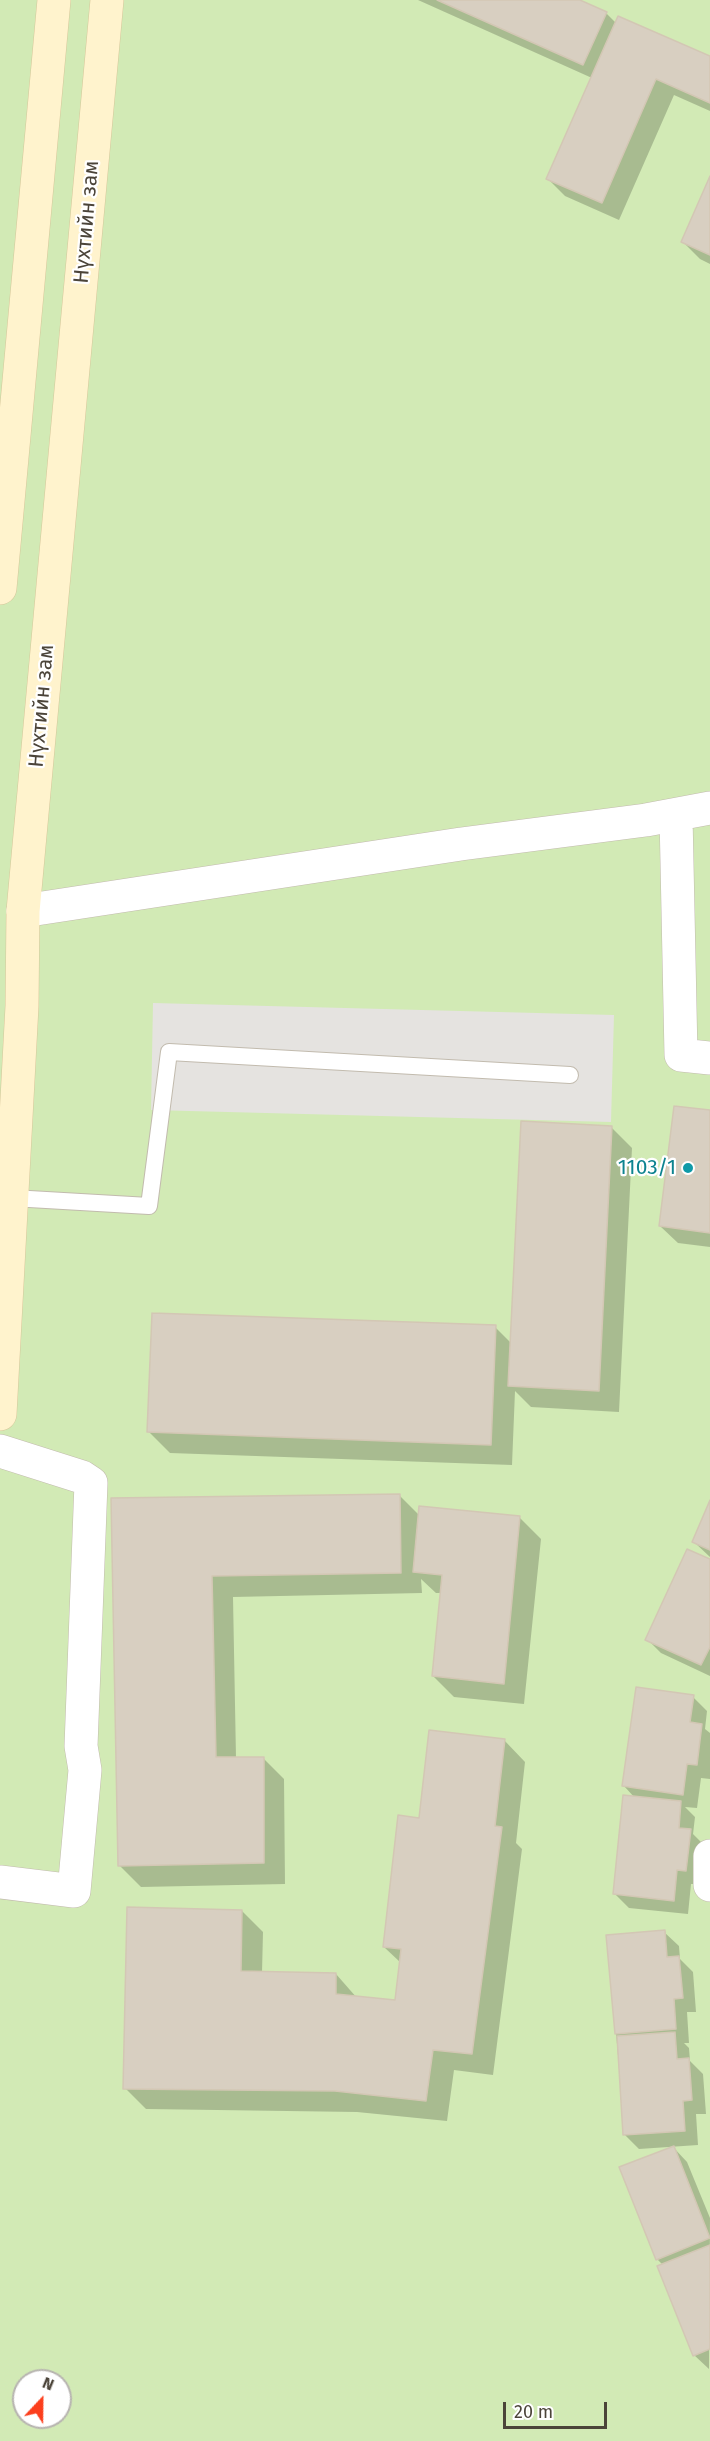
<!DOCTYPE html>
<meta charset="utf-8">
<style>
body{margin:0}
#map{position:relative;width:710px;height:2441px;overflow:hidden;background:#f6f3ec;font-family:"Fira Sans",sans-serif}
canvas{display:block}
.north{position:absolute;left:12px;top:2369px;width:60px;height:60px;box-sizing:border-box;background:#fff;border:2px solid #b7b4b0;border-radius:50%;rotate:22deg;font-size:16px;font-weight:700;line-height:24px;text-align:center;color:#4b4439}
.north::after{content:'';display:block;margin:auto;width:21px;height:27px;background:#fc3f1d;clip-path:polygon(50% 0,100% 100%,50% 72%,0 100%)}
.scale{position:absolute;left:503px;top:2402px;width:104px;height:27px;box-sizing:border-box;border:3px solid #4b4439;border-top:0;padding-left:8px;font-size:18px;line-height:21px;white-space:nowrap;color:#4b4439;-webkit-text-stroke:4px #fff;paint-order:stroke}
</style>
<div id="map">
<canvas width="710" height="2441"></canvas>
<div class="north">N</div>
<div class="scale">20 m</div>
</div>
<script>
const g = document.querySelector('canvas').getContext('2d');
g.lineJoin = 'round';
function fill(path, color) {
  g.fillStyle = color;
  g.fill(path, 'evenodd');
}
function toPath(rows) {
  const path = new Path2D();
  for (const r of rows) {
    path.moveTo(r[0], r[1]);
    for (let i = 2; i < r.length; i += 2) path.lineTo(r[i], r[i + 1]);
  }
  return path;
}
function stroke(path, color, width, dash) {
  g.strokeStyle = color;
  g.lineWidth = width;
  g.lineCap = dash ? 'butt' : 'round';
  g.setLineDash(dash || []);
  g.stroke(path);
}
function label(font, color, halo, rows, align = 'center') {
  g.font = font + ' "Fira Sans",sans-serif';
  g.lineWidth = 4.5;
  g.setLineDash([]);
  g.textBaseline = 'middle';
  g.strokeStyle = halo;
  g.fillStyle = color;
  for (const [text, x, y, turn = 0] of rows) {
    g.save();
    g.translate(x, y);
    g.rotate((+turn || 0) * Math.PI / 180);
    g.textAlign = isNaN(turn) ? turn : align;
    if (halo) g.strokeText(text, 0, 0);
    g.fillText(text, 0, 0);
    g.restore();
  }
}
const green = toPath([
 [0,0,710,0,710,2441,0,2441],
 [24,2381,60,2381,60,2417,24,2417]
]);
const parking = toPath([
 [153,1003,614,1015,611,1122,151,1110]
]);
const shadow = toPath([
 [418,0,576,0,606,13,616,23,710,58,710,111,674,95,619,220,565,196,548,179,592,78],
 [710,180,710,264,700,259,683,242],
 [710,1112,710,1247,678,1243,660,1226],
 [611,1127,632,1148,619,1412,531,1407,515,1391,512,1465,170,1453,149,1432,495,1327,512,1344],
 [399,1495,419,1515,520,1518,541,1539,524,1704,454,1697,433,1676,441,1593,436,1593,421,1579,422,1593,233,1597,236,1758,263,1758,284,1779,285,1884,141,1887,120,1866,113,1500],
 [710,1504,710,1557,694,1542],
 [710,1561,710,1676,661,1653,647,1639],
 [693,1697,707,1711,705,1729,710,1733,710,1779,701,1778,697,1808,685,1807,695,1817,693,1834,704,1845,700,1884,691,1884,688,1914,629,1908,614,1893,635,1798,624,1786],
 [504,1740,525,1762,516,1843,522,1849,493,2075,454,2070,447,2121,357,2112,146,2109,125,2088,242,1911,263,1932,262,1973,336,1974,357,1998,396,2002,401,1963,384,1947,421,1819],
 [664,1932,679,1946,680,1959,693,1972,696,2012,687,2012,689,2043,684,2043,689,2048,690,2061,703,2074,706,2114,696,2114,698,2145,639,2149,625,2135,616,2033],
 [673,2147,687,2162,710,2218,709,2369,694,2355,663,2265,657,2259]
]);
const building = toPath([
 [437,0,580,0,607,12,583,65,437,0],
 [618,16,710,56,710,103,656,79,602,203,546,179,618,16],
 [710,176,710,255,681,242,710,176],
 [674,1106,710,1110,710,1233,659,1226,674,1106],
 [521,1121,612,1126,599,1391,508,1386,521,1121],
 [152,1313,496,1325,491,1445,147,1432,152,1313],
 [400,1494,401,1573,212,1576,216,1757,264,1757,264,1863,118,1866,111,1498,400,1494],
 [710,1500,710,1550,692,1542,710,1500],
 [419,1506,520,1516,504,1684,432,1676,442,1575,413,1572,419,1506],
 [687,1549,710,1559,710,1647,701,1665,645,1640,687,1549],
 [636,1687,694,1695,690,1722,702,1724,697,1765,687,1764,683,1795,622,1786,636,1687],
 [429,1730,505,1739,495,1826,502,1827,472,2054,433,2050,426,2101,335,2091,123,2089,127,1907,242,1910,241,1971,336,1973,336,1994,395,2000,401,1949,383,1947,398,1815,419,1818,429,1730],
 [623,1795,681,1801,679,1828,691,1829,686,1871,677,1870,674,1901,613,1894,623,1795],
 [665,1930,667,1957,679,1956,683,1998,674,1999,676,2029,615,2034,606,1935,665,1930],
 [675,2032,677,2059,689,2058,692,2100,683,2101,685,2131,623,2135,617,2036,675,2032],
 [674,2146,710,2238,656,2260,619,2167,674,2146],
 [710,2245,710,2349,693,2356,657,2266,710,2245]
]);
const service = toPath([
 [12,1198,149,1206,169,1052,570,1075]
]);
const minor = toPath([
 [676,815,681,1055,710,1058],
 [23,911,461,844,646,820,710,808],
 [0,1451,82,1477,91,1483,81,1746,85,1770,74,1891,0,1882],
 [710,1856,710,1885]
]);
const secondary = toPath([
 [0,588,54,0],
 [0,1414,22,1006,23,911,107,0]
]);
const markers = [
 [688,1168,6,"#0f9aa8"]
];
const streetNames = [
 ["Нүхтийн зам",87,222,-85],
 ["Нүхтийн зам",42,706,-85]
];
const cultureNames = [
 ["1103/1",676,1168]
];
fill(green, '#d2eab5');
fill(parking, '#e5e3e0');
fill(shadow, '#0003');
fill(building, '#d8cfc1');
stroke(building, '#d3c7b4', 1.5);
stroke(service, '#c2bbae', 18);
stroke(minor, '#c2bbae', 34);
stroke(secondary, '#d6c79b', 34);
stroke(service, '#fff', 16);
stroke(minor, '#fff', 33);
stroke(secondary, '#fff3cd', 33);
for (const [x, y, r, color] of markers) {
  const dot = new Path2D();
  dot.arc(x, y, r, 0, 2 * Math.PI);
  g.fillStyle = color;
  g.fill(dot);
  stroke(dot, '#fff', 2);
}
label('21px', '#4b4439', '#fff', streetNames);
label('21px', '#0d838f', '#fff', cultureNames, 'right');
</script>
